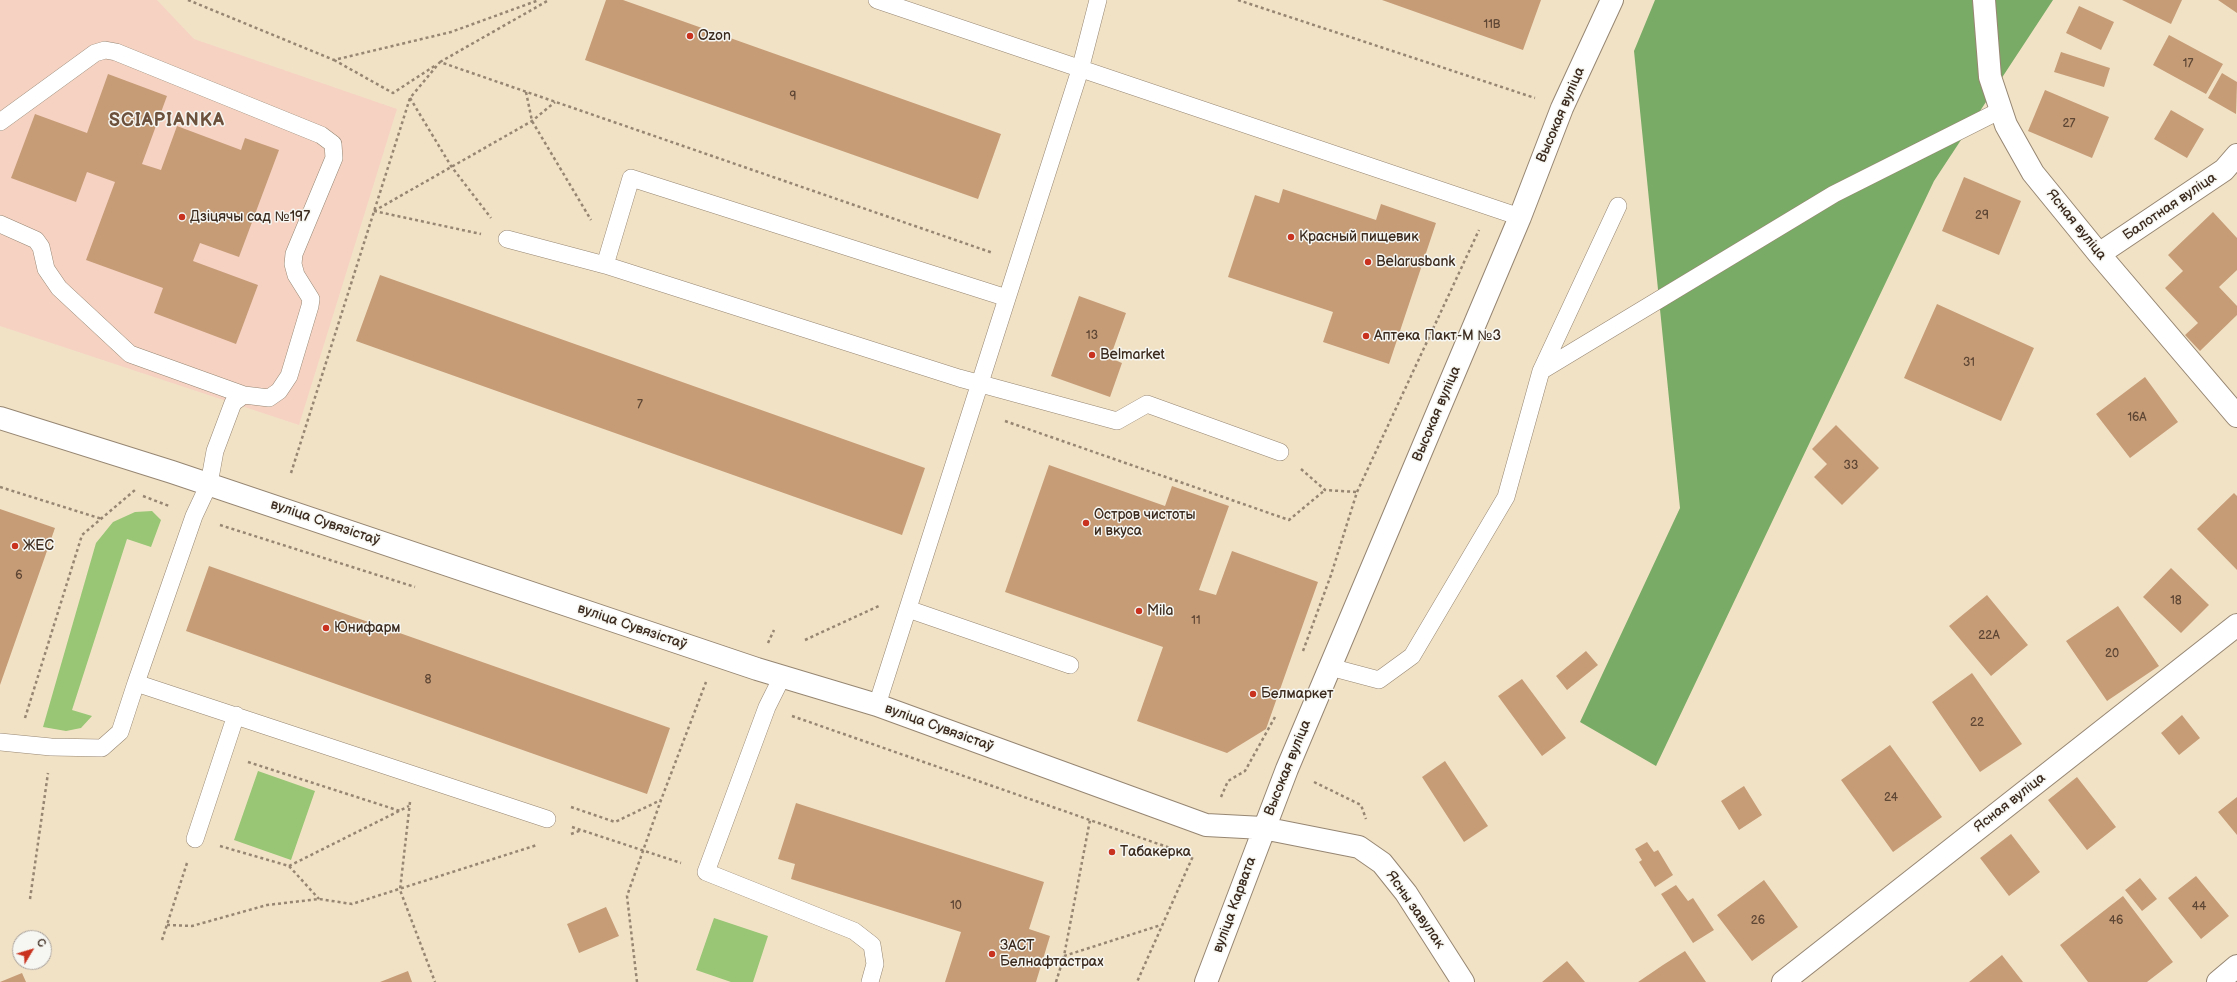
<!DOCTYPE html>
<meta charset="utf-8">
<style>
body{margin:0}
#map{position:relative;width:2237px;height:982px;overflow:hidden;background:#f1e2c6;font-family:"Balsamiq Sans",sans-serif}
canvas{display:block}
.north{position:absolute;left:12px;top:930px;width:40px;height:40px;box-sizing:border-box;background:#f6f6f2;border:1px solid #aba49d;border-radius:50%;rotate:52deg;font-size:11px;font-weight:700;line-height:16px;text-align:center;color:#3b2a1e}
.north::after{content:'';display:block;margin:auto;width:14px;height:18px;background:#c8321e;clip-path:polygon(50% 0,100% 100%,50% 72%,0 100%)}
</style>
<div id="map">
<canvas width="2237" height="982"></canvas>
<div class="north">С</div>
</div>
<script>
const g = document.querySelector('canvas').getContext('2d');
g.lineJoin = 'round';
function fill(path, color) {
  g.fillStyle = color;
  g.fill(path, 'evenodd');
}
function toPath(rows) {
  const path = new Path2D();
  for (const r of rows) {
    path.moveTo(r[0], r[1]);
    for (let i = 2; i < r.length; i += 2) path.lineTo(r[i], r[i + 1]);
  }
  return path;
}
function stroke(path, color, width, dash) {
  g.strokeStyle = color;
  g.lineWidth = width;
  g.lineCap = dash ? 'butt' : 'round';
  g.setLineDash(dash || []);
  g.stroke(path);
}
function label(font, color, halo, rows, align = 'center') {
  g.font = font + ' "Balsamiq Sans",sans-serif';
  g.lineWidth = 3;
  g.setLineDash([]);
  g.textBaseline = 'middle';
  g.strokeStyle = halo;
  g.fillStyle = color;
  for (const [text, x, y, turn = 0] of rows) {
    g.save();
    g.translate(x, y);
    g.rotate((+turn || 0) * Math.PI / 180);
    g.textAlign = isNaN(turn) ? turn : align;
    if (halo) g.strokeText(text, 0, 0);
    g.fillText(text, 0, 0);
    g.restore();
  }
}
const built = toPath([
 [0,0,157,0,194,39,397,109,299,425,0,326]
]);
const green = toPath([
 [152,511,161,520,151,547,127,539,72,710,92,716,81,728,66,731,43,727,96,543,113,522,135,512],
 [258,771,315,791,291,860,234,840],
 [714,918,768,936,753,982,731,982,696,970]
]);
const forest = toPath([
 [1655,0,2053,0,1934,181,1656,766,1580,722,1680,508,1634,51]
]);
const building = toPath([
 [606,0,623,0,1001,134,978,199,585,60],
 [1382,0,1541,0,1523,50],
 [2122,0,2182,0,2171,24],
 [2218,0,2237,0,2237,13],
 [2079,6,2114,22,2101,50,2066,33],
 [2169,35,2223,64,2206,94,2153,65],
 [2061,52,2110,68,2104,87,2054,72],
 [2222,73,2237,82,2236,114,2208,98],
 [108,74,167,96,142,164,161,170,177,126,241,150,245,138,279,150,239,257,200,243,193,261,258,285,236,344,154,313,163,288,86,260,115,182,87,172,76,202,11,178,35,114,87,133],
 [2045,90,2109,117,2092,158,2028,131],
 [2171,110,2204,129,2187,158,2154,139],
 [1964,177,2021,201,1999,255,1942,231],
 [1283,189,1376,220,1381,204,1436,223,1389,364,1323,342,1333,312,1228,277,1255,195,1279,203],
 [2213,212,2237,238,2237,270,2219,287,2237,306,2237,315,2200,351,2185,335,2198,323,2165,288,2183,271,2168,255],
 [380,275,925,468,902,535,356,341],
 [1079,296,1126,313,1110,358,1122,363,1110,397,1051,376],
 [1937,304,2034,348,2001,421,1904,378],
 [2145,377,2178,422,2130,458,2096,414],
 [1836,425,1879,468,1842,505,1814,477,1827,464,1812,449],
 [1049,465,1165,506,1172,486,1229,506,1199,590,1216,595,1232,551,1318,582,1266,729,1227,753,1137,721,1163,647,1005,592],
 [2234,493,2237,496,2237,570,2197,529],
 [0,509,55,528,0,685],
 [209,566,670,728,647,794,186,631],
 [2171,568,2209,605,2181,633,2143,597],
 [1987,595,2028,645,1991,676,1949,626],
 [2118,606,2159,666,2107,701,2066,641],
 [1586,651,1598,665,1567,690,1556,676],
 [1972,673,2022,744,1980,772,1932,702],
 [1522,679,1566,738,1542,756,1498,696],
 [2182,715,2200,738,2179,755,2161,733],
 [1890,745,1942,817,1893,852,1841,780],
 [1445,761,1488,826,1464,842,1422,777],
 [2077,777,2116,827,2087,850,2048,800],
 [1744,786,1762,815,1739,830,1721,801],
 [2237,797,2237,835,2218,812],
 [796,803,1044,882,1029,929,1050,936,1036,982,945,982,961,932,791,879,795,864,778,859],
 [2011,834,2040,872,2009,896,1980,858],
 [1647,842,1654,852,1658,850,1673,875,1655,887,1639,862,1642,860,1635,849],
 [2196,876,2229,916,2201,939,2168,898],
 [2140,878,2157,899,2142,911,2125,890],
 [1764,880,1798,927,1752,961,1717,915],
 [1676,885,1688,901,1693,898,1714,930,1693,943,1661,894],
 [2123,896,2173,962,2147,982,2088,982,2060,945],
 [606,907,619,936,579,953,567,924],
 [1685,951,1706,982,1638,982,1663,965],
 [2002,955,2023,982,1969,982],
 [1567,961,1585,982,1542,982],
 [408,971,412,982,380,982],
 [22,973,26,982,0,982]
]);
const path = toPath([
 [188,0,334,60,451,32,539,0],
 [1238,0,1535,98],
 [334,60,393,93,436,65],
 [440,62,549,0],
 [526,92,532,121,591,220],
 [410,98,451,166,491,218],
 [374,211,481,234],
 [374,211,532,121,555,102],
 [1005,421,1289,520,1325,490],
 [1301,469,1325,490,1357,492],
 [291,473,410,98,440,62,993,253],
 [0,487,102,519],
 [143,496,169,506],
 [220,525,415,587],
 [805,640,881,605],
 [768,643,774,630],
 [1303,651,1331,575,1357,492,1479,230],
 [792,716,1193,856,1137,982],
 [25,718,82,535,135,490],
 [248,762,400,811],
 [1314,782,1361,805,1366,819],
 [1221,797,1228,781,1245,771,1275,717],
 [410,802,400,890,435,982],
 [571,807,615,822,661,800],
 [572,827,681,863],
 [571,834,582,830],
 [220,846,289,866,319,899],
 [289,866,409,806],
 [30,899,48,773],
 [167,925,192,926,267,905,319,899,352,904,537,845],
 [162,940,187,863],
 [1064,956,1161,925],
 [637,982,627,896,661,800,706,682],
 [1056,982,1064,956,1090,820]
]);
const lane = toPath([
 [877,0,1520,217],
 [0,122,95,53,105,50,116,52,321,135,333,144,334,158,294,254,293,264,296,275,311,299,310,306,289,376,279,391,269,398,244,395,233,403,215,451,209,484,194,516,136,683,547,819],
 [0,224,36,240,41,247,46,269,59,288,130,354,244,395],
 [507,239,605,265],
 [1007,298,631,178,605,265,959,378,1117,421,1147,404,1280,452],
 [1541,371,1834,194,2001,110],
 [908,609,1070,665],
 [1330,667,1379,680,1412,656,1506,497,1541,371,1618,206],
 [782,677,767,707,706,872,854,931,872,945,875,964,870,982],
 [877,705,1080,70,1098,0],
 [0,742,51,747,102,748,120,732,136,683],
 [195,839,236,715]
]);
const street = toPath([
 [1984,0,1990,77,2006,125,2033,173,2099,254,2237,416],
 [2099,254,2224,170,2237,155],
 [0,418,172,472,757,669,877,705,1206,825,1263,828,1359,847,1382,863,1406,893,1463,982],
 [1206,982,1287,769,1520,217,1562,108,1612,0],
 [1783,982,2237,625],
 [2218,982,2237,966]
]);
const markers = [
 [690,36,4,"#c8321e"],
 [182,217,4,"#c8321e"],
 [1291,237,4,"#c8321e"],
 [1368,262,4,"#c8321e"],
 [1366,336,4,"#c8321e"],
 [1092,355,4,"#c8321e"],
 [1086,523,4,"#c8321e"],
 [15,546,4,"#c8321e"],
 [1139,611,4,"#c8321e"],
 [326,628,4,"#c8321e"],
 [1253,694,4,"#c8321e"],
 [1112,852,4,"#c8321e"],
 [992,954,4,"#c8321e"]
];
const numberNames = [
 ["11В",1492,25],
 ["17",2188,64],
 ["9",793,97],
 ["27",2069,124],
 ["29",1982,216],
 ["13",1092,336],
 ["31",1969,363],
 ["7",640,405],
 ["16А",2137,418],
 ["33",1851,466],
 ["6",19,576],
 ["18",2176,601],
 ["11",1196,621],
 ["22А",1989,636],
 ["20",2112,654],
 ["8",428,680],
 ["22",1977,723],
 ["24",1891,798],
 ["10",956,906],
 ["44",2199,907],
 ["26",1758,921],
 ["46",2116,921]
];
const poiNames = [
 ["Ozon",698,36],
 ["Дзіцячы сад №197",190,217],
 ["Красный пищевик",1299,237],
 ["Belarusbank",1376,262],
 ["Аптека Пакт-М №3",1374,336],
 ["Belmarket",1100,355],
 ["Остров чистоты",1094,515],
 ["и вкуса",1094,531],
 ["ЖЕС",23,546],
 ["Mila",1147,611],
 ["Юнифарм",334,628],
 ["Белмаркет",1261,694],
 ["Табакерка",1120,852],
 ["ЗАСТ",1000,946],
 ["Белнафтастрах",1000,962]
];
const streetNames = [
 ["Высокая вуліца",1561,115,-67],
 ["Балотная вуліца",2170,207,-34],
 ["Ясная вуліца",2076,225,51],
 ["Высокая вуліца",1437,414,-67],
 ["вуліца Сувязістаў",325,523,19],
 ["вуліца Сувязістаў",632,627,19],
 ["вуліца Сувязістаў",939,728,20],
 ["Высокая вуліца",1288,768,-68],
 ["Ясная вуліца",2010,803,-38],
 ["вуліца Карвата",1235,905,-70],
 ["Ясны завулак",1415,910,55]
];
const districtNames = [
 ["SCIAPIANKA",167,121]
];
fill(built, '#f6d2c3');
fill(green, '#98c675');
fill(forest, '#7aab66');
fill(building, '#c69c77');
stroke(lane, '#968672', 18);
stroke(street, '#968672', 24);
stroke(path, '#968672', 2.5, [3, 3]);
stroke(lane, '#fff', 17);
stroke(street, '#fff', 22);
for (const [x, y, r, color] of markers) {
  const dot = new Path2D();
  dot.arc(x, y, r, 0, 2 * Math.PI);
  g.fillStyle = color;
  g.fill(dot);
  stroke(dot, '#f6f6f2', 1.5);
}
label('12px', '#5e4634', null, numberNames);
label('14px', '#3b2a1e', '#f6f6f2', poiNames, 'left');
label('14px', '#3b2a1e', '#f6f6f2', streetNames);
g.letterSpacing = '1px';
label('bold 18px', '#6c523d', '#f6f6f2', districtNames);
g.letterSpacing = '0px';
</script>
